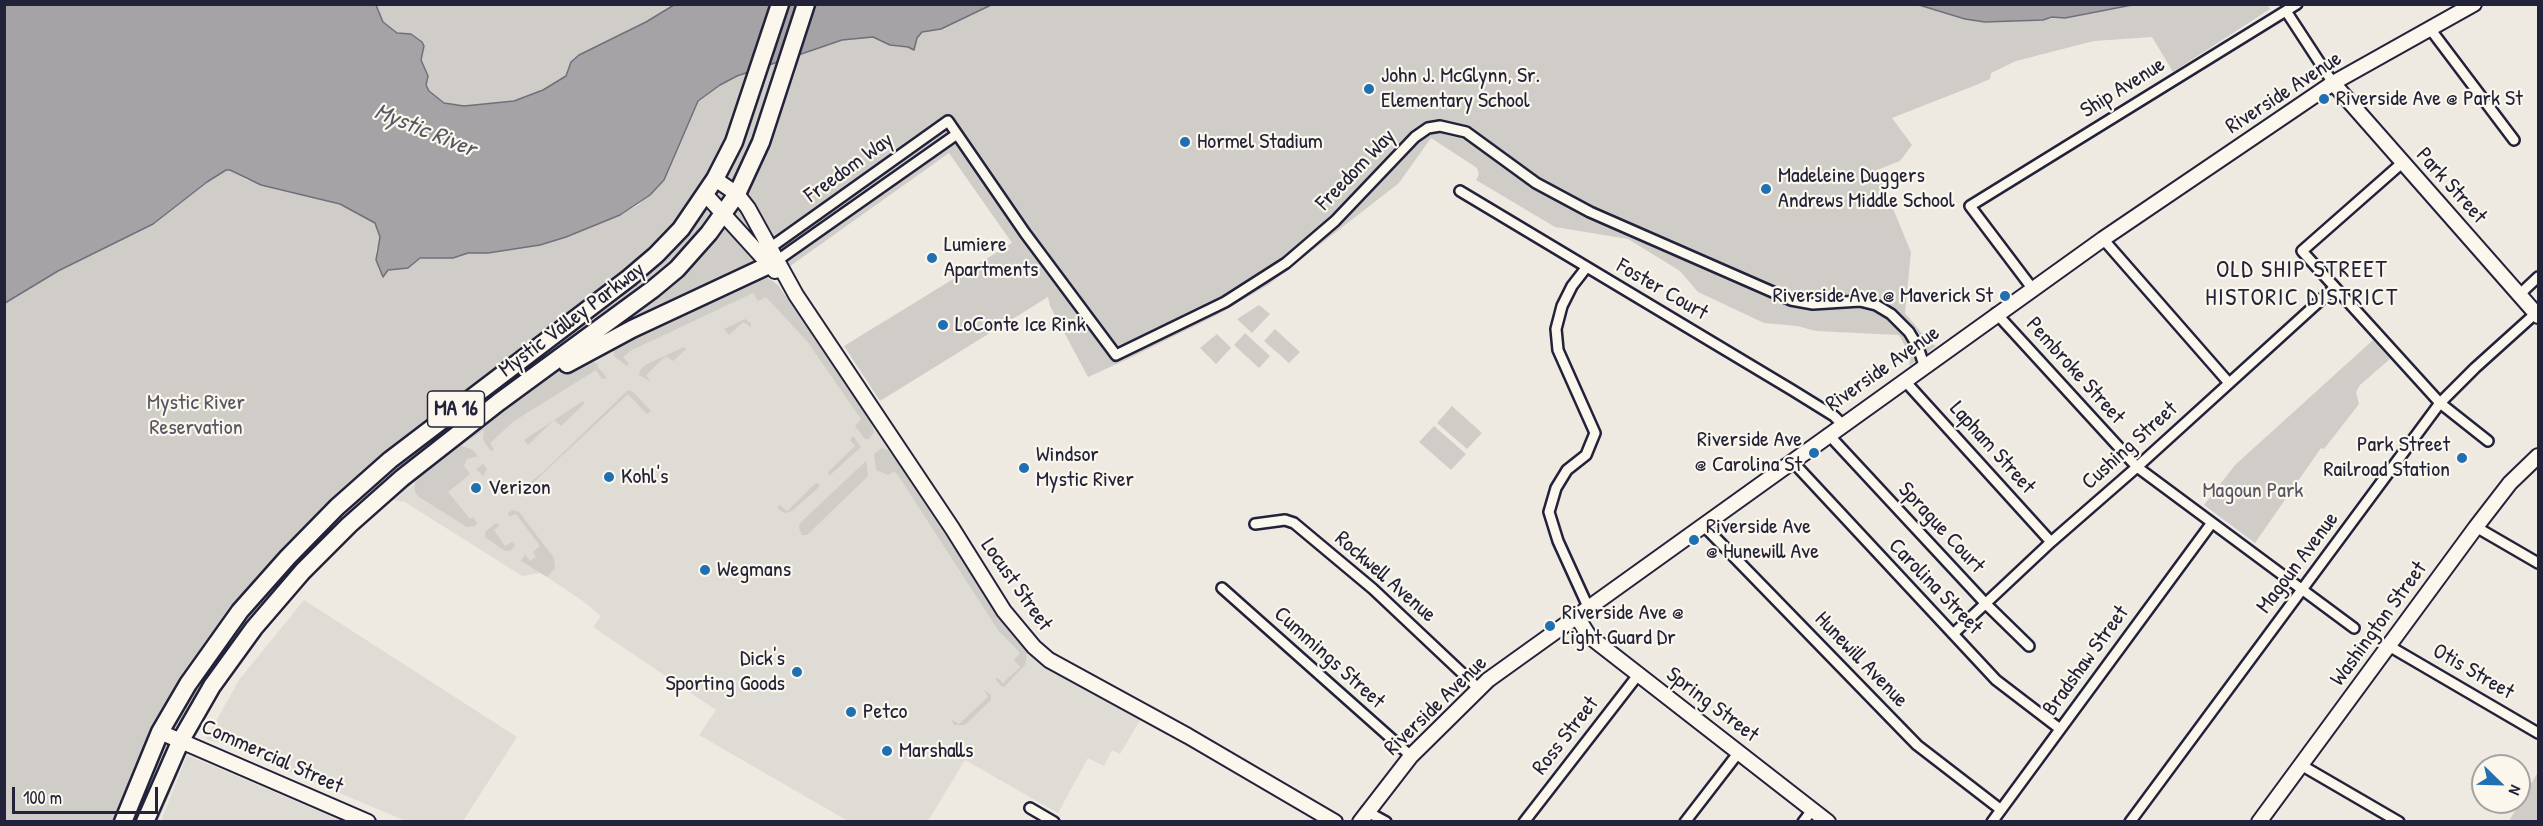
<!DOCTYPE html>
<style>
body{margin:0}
#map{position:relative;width:2543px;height:826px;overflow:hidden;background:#eeeae2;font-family:"Patrick Hand",sans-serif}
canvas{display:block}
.frame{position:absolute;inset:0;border:6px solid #22223b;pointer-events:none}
.north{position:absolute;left:2471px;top:754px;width:60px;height:60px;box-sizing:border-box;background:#fbf7ec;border:2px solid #a4a2a5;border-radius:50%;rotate:113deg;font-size:16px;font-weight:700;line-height:24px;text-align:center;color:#22223b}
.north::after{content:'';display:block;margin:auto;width:21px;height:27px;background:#1f6fb2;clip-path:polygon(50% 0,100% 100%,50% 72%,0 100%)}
.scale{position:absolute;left:12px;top:787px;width:146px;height:27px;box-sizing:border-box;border:3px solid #22223b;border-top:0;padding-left:8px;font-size:18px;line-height:21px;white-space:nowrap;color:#22223b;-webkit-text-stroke:4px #fbf7ec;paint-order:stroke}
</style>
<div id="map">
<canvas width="2543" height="826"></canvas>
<div class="frame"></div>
<div class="north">N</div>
<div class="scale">100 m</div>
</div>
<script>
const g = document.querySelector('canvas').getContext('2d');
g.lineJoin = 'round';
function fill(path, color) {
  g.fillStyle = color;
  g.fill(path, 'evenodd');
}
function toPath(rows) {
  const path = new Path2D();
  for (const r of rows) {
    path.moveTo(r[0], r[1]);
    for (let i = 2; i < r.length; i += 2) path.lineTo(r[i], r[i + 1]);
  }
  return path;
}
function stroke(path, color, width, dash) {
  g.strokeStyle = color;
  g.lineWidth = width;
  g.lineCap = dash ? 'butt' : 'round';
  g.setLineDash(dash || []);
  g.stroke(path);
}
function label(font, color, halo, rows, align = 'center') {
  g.font = font + ' "Patrick Hand",sans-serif';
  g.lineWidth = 4.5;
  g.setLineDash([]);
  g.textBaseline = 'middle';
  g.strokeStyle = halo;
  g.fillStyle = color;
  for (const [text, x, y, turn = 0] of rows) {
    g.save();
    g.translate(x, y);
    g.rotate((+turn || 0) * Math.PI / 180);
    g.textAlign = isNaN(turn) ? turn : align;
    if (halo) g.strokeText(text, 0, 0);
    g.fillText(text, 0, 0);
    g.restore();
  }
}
const built = toPath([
 [766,277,778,285,1015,639,1047,668,1142,717,1120,754,1112,750,1104,766,1088,758,1058,813,965,760,928,821,848,821,699,735,716,710,593,627,601,616,583,601,541,573,522,576,405,502,394,500,497,420,589,363],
 [304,600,517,737,463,821,406,821,226,745,206,739,239,680],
 [187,755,342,821,161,821]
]);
const green = toPath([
 [1919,4,1965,19,1985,22,2043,20,2132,4,2267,4,2270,9,2173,72,2152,37,2094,41,2016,61,1991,73,1990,79,1976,85,1892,118,1912,145,1900,161,1877,170,1911,252,1905,313,1929,342,1936,346,1909,366,1910,355,1899,335,1816,331,1797,326,1764,323,1698,292,1680,271,1628,239,1555,227,1476,180,1479,174,1477,168,1431,138,1399,183,1268,285,1217,315,1128,359,1088,377,1050,306,1048,297,880,401,844,346,1012,243,949,153,786,269,765,276,778,285,871,422,874,432,869,439,865,439,855,426,861,419,807,341,766,297,758,301,753,293,630,351,623,357,629,364,627,366,615,357,613,351,592,362,599,364,597,366,607,378,602,379,596,370,514,421,490,443,494,450,491,451,483,440,484,430,462,446,473,450,487,469,483,476,476,469,483,464,478,456,467,459,464,466,470,474,448,492,470,519,473,517,477,523,475,526,467,527,419,497,415,492,415,482,394,500,377,507,316,566,241,654,194,728,182,765,158,821,5,821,5,303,58,271,153,224,221,172,230,170,247,180,279,190,316,197,348,207,375,223,380,237,376,251,378,266,379,270,388,270,408,268,418,259,426,257,453,258,468,253,488,253,540,245,566,237,620,215,638,205,664,180,698,101,720,85,737,76,842,40,873,37,898,47,908,47,922,32,941,29,991,5],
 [376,5,674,5,646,22,584,52,566,76,543,90,514,101,464,106,444,103,429,91,426,85,428,76,421,60,424,50,417,38,411,34,397,33,382,22],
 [1259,305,1270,314,1252,333,1237,319],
 [745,319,751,323,751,327,743,322,729,335,724,329],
 [1275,329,1300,352,1289,363,1264,341],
 [1245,333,1270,356,1259,368,1234,345],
 [1217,334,1231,348,1216,364,1200,348],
 [2373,340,2390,359,2360,385,2356,392,2359,404,2324,449,2321,448,2255,543,2204,505,2235,465],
 [684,347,686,349,673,361,666,356,646,375,651,382,639,375,640,370,645,365],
 [628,390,633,392,651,411,647,414,628,394,522,493,515,485,520,479,527,485,543,472],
 [583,401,584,404,561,426,554,420,528,445,524,440],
 [1452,406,1482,433,1467,449,1437,423],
 [1434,426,1466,454,1451,470,1419,442],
 [853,436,861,447,829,476,828,472,855,446,850,440],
 [882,448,888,450,894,457,1008,630,1027,652,1025,665,1004,687,1001,686,995,679,998,678,1003,683,1020,667,1014,660,1020,653,998,630,898,475,894,471,888,475,876,470,874,454],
 [866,461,868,476,807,535,802,535,799,528,800,523],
 [816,483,819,484,819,487,792,511,784,513,777,508,780,505,787,511],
 [513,510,519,512,554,558,555,568,547,577,521,561,525,555,530,561,536,557,533,552,540,546,516,514,509,517,508,513],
 [496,523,500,525,494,530,505,546,512,542,515,545,510,551,505,551,485,537,485,532],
 [984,690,991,695,991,700,965,725,954,725,951,719,959,724,988,697],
 [2538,772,2538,821,2509,821]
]);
const water = toPath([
 [170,4,376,5,383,22,397,33,411,34,422,42,424,46,421,60,428,76,426,85,429,91,444,103,464,106,514,101,543,90,566,76,571,62,579,55,646,22,674,5,991,5,941,29,922,32,917,38,914,50,908,47,890,45,873,37,842,40,737,76,720,85,698,101,664,180,650,195,620,215,566,237,540,245,488,253,468,253,453,258,420,258,408,268,388,270,383,277,376,260,380,237,375,223,340,204,261,185,230,170,226,170,207,182,153,224,58,271,5,303,5,5,170,4],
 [1919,5,2132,5,2065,18,2052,17,2043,20,1985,22,1965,19,1919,5]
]);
const street = toPath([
 [2286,11,2333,83],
 [2431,30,2514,140],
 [2402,163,2302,251,2440,403,2488,441],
 [1460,191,1792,390,1834,416,1842,424],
 [2103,239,2229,383],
 [767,250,948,121,1025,233,1116,355,1225,302,1286,263,1335,221,1415,137,1428,128,1440,126,1466,132,1536,183,1590,212,1791,300,1813,304,1860,301,1876,305,1891,314,1909,332,1918,347,1924,365],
 [775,262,957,134],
 [1586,268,1572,286,1562,306,1556,329,1558,350,1595,433,1586,455,1567,470,1556,488,1549,512,1558,541,1589,609],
 [2032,288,1970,206,2297,4],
 [2520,294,2538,277],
 [1996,313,2137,467,2354,628],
 [1904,380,2051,542],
 [1828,434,1986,604,2029,646],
 [1792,461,1996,680,2060,729],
 [1255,524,1285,520,1294,523,1373,589,1478,688],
 [1703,525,1917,745,2000,809],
 [2476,527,2538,563],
 [1222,588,1411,756],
 [1953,634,2051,542,2137,467,2334,288],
 [2389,646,2538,733],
 [2301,765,2399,822],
 [1030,808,1054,822],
 [1366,811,1386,822],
 [1524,822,1638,675],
 [1685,822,1739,752],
 [1803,822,1813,809],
 [1992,822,2211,524],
 [2130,822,2440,403,2475,368,2536,313]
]);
const secondary = toPath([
 [2333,83,2538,316],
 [715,179,737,194,748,208,796,295,952,528,1004,611,1034,647,1049,660,1188,736,1335,822],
 [706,195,775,271],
 [1577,617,1589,636,1828,822],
 [160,732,368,822],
 [1360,822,1411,756,1488,680,2103,239,2333,83,2474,4],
 [2259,822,2476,527,2510,483,2538,456]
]);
const highway = toPath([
 [567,364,632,329,769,265],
 [123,822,160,732,188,684,240,611,288,557,337,507,390,460,629,278,656,255,681,229,715,179,734,142,780,4],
 [145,822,181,740,212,686,254,628,303,571,349,525,402,478,499,402,653,289,677,269,709,233,737,194,761,142,806,4]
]);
const markers = [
 [1369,89,6,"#1f6fb2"],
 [2324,99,6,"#1f6fb2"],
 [1185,142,6,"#1f6fb2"],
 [1766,189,6,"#1f6fb2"],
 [932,258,6,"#1f6fb2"],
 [2005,296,6,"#1f6fb2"],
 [943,325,6,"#1f6fb2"],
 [1814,453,6,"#1f6fb2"],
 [2462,458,6,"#1f6fb2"],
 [1024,468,6,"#1f6fb2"],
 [609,477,6,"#1f6fb2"],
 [476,488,6,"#1f6fb2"],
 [1694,540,6,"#1f6fb2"],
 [705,570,6,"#1f6fb2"],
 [1550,626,6,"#1f6fb2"],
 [797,672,6,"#1f6fb2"],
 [851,712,6,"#1f6fb2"],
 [887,751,6,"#1f6fb2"]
];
const shields = [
 [456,409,57]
];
const shieldNames = [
 ["MA 16",456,409]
];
const poiNames = [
 ["John J. McGlynn, Sr.",1381,76],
 ["Elementary School",1381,101],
 ["Riverside Ave @ Park St",2336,99],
 ["Hormel Stadium",1197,142],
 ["Madeleine Duggers",1778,176],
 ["Andrews Middle School",1778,201],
 ["Lumiere",944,245],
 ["Apartments",944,270],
 ["Riverside Ave @ Maverick St",1993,296,"right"],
 ["LoConte Ice Rink",955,325],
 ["Riverside Ave",1802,440,"right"],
 ["@ Carolina St",1802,465,"right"],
 ["Park Street",2450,445,"right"],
 ["Railroad Station",2450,470,"right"],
 ["Windsor",1036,455],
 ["Mystic River",1036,480],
 ["Kohl's",621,477],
 ["Verizon",488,488],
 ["Riverside Ave",1706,527],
 ["@ Hunewill Ave",1706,552],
 ["Wegmans",717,570],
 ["Riverside Ave @",1562,613],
 ["Light Guard Dr",1562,638],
 ["Dick's",785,659,"right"],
 ["Sporting Goods",785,684,"right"],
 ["Petco",863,712],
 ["Marshalls",899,751]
];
const streetNames = [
 ["Ship Avenue",2123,88,-32],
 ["Riverside Avenue",2284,93,-33],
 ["Freedom Way",849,168,-36],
 ["Freedom Way",1356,170,-46],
 ["Park Street",2451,186,48],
 ["Foster Court",1662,290,30],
 ["Mystic Valley Parkway",572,320,-37],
 ["Riverside Avenue",1883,369,-35],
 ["Pembroke Street",2075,371,48],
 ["Cushing Street",2130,446,-42],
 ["Lapham Street",1992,448,48],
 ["Sprague Court",1941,528,47],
 ["Magoun Avenue",2298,563,-53],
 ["Rockwell Avenue",1385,577,41],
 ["Locust Street",1016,585,55],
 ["Carolina Street",1935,587,46],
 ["Washington Street",2379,624,-54],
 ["Cummings Street",1329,658,42],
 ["Hunewill Avenue",1861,660,46],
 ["Bradshaw Street",2086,661,-54],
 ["Otis Street",2473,672,30],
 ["Spring Street",1712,705,37],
 ["Riverside Avenue",1436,706,-44],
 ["Ross Street",1566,736,-52],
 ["Commercial Street",272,757,24]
];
const parkNames = [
 ["Mystic River",196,403],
 ["Reservation",196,428],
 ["Magoun Park",2253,491]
];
const waterNames = [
 ["Mystic River",425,131,22]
];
const neighbourhoodNames = [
 ["OLD SHIP STREET",2302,271],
 ["HISTORIC DISTRICT",2302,299]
];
fill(built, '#dfdbd5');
fill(green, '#d0cdc9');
fill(water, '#a6a3a7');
stroke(water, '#716f7c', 1.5);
stroke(street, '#22223b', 14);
stroke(secondary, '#22223b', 18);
stroke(highway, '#22223b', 21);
stroke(street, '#fbf7ec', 9);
stroke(secondary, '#fbf7ec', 14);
stroke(highway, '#fbf7ec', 16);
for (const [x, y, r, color] of markers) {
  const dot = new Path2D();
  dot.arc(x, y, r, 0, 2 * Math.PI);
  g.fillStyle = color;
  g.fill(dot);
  stroke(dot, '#fbf7ec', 2);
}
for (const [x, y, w] of shields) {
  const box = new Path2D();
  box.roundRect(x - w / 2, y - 18, w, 36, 4.5);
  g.fillStyle = '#fbf7ec';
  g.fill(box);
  stroke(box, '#22223b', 1.5);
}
label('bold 21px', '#22223b', null, shieldNames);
label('22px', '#22223b', '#fbf7ec', poiNames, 'left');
label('22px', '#22223b', '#fbf7ec', streetNames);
label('22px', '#565566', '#fbf7ec', parkNames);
label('italic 24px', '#575666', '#fbf7ec', waterNames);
g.letterSpacing = '1.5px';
label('24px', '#22223b', '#fbf7ec', neighbourhoodNames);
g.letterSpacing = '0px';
</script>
